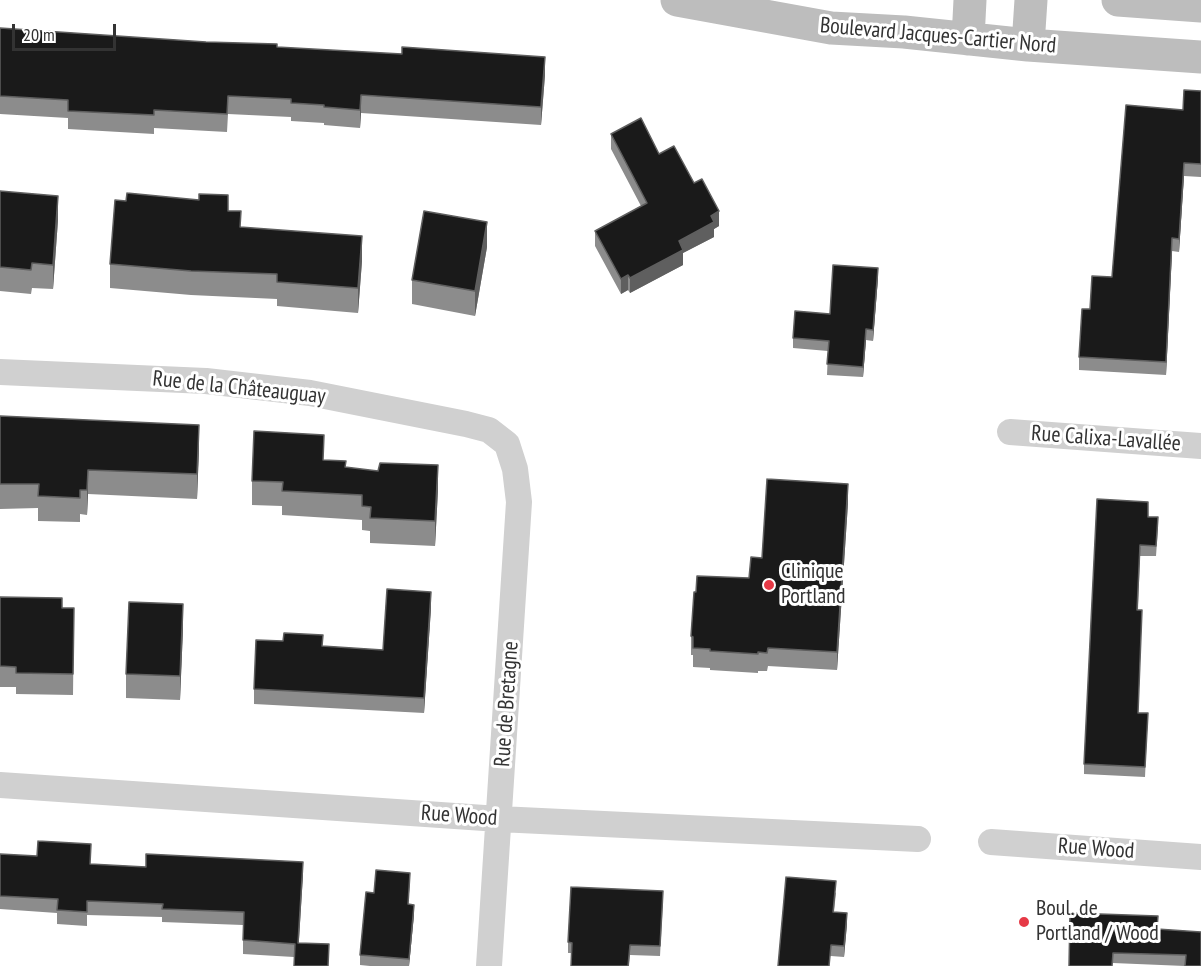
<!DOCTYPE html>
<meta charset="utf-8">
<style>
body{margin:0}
#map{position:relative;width:1201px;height:966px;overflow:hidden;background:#fff;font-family:"PT Sans Narrow",sans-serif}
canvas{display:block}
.scale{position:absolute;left:12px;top:24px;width:104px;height:27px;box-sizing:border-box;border:3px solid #333;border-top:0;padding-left:8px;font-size:18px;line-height:21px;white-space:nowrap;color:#333;-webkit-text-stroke:4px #fff;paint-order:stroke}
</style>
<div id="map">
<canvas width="1201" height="966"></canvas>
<div class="scale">20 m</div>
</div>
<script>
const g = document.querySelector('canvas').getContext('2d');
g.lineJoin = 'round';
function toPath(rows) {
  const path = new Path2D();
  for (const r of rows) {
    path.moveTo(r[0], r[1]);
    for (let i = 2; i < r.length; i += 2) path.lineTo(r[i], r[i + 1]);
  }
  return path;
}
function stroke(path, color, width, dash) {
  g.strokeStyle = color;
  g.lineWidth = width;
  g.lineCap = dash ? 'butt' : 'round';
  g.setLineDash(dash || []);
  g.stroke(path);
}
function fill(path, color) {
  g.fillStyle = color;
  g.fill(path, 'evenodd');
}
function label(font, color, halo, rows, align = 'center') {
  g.font = font + ' "PT Sans Narrow",sans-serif';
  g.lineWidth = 6;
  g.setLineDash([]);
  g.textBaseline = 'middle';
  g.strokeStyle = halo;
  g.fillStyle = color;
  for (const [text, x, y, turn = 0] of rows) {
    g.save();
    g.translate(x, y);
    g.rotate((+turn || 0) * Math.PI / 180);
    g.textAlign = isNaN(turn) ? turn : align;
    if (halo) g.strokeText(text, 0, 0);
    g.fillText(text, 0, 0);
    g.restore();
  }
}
const street = toPath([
 [0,372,206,381,310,393,466,424,489,430,507,444,515,469,519,502,489,966],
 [1010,432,1201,446],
 [0,785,499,819,918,839],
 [991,842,1201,857]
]);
const secondary = toPath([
 [677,0,831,28,904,32,1028,45,1201,57],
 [1118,0,1201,6],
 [968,39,970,0],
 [1028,45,1031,0]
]);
const wall = toPath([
 [0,28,277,47,545,75,541,125,361,113,360,128,324,125,324,123,291,121,291,117,228,114,227,132,154,128,154,134,68,129,68,118,0,114],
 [1201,91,1201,177,1184,176,1179,252,1172,251,1166,375,1079,370,1079,357,1090,309,1112,277,1183,110],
 [611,134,659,154,694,183,719,226,714,229,714,237,683,253,683,265,630,293,628,290,621,294,595,246,595,231,641,206,611,149],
 [0,191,58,220,53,289,32,288,31,294,0,291],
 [228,211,241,227,362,261,358,313,277,306,277,299,191,295,110,288,110,264],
 [487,247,475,316,412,304,412,280],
 [878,278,873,341,866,340,863,377,827,375,828,351,793,348,793,338,830,314],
 [0,416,199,449,197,499,88,494,87,515,80,514,80,522,38,521,38,508,0,509],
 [324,460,346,467,438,490,435,546,370,543,370,531,362,530,362,520,282,515,282,506,252,505,252,481],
 [848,503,837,670,768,666,767,671,758,671,758,673,710,670,710,668,693,667,693,655,691,655,691,636,696,592,749,578],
 [1148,517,1158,528,1156,556,1140,556,1138,610,1138,713,1148,713,1145,777,1084,774,1084,764],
 [0,597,62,608,74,608,73,695,16,694,16,687,0,687],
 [431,608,424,713,254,704,254,689,323,646,383,650],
 [183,629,180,700,126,698,126,674],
 [0,854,90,864,303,875,294,957,243,954,243,925,162,922,162,917,87,915,87,926,57,924,57,913,0,909],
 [410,883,408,904,414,915,409,966,370,966,360,965,360,955,374,893],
 [836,892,834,912,847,924,844,957,831,956,778,966],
 [663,901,660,956,630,955,629,966,571,966,571,953,568,953,568,942],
 [1158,929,1201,932,1185,966,1113,963,1069,966]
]);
const shadedWall = toPath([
 [545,57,545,75,541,125,541,107],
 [361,95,361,113,360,128,360,110],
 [1184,163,1184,176,1179,252,1179,239],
 [58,196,58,220,53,289,53,265],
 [719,211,719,226,714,229,714,237,683,253,683,265,630,293,630,278,711,216],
 [487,222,487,247,475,316,475,291],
 [362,236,362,261,358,313,358,288],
 [1172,238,1172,251,1166,375,1166,362],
 [878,268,878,278,873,341,873,330],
 [628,275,628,290,621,294,621,279],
 [866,329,866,340,863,377,863,367],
 [199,425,199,449,197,499,197,474],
 [438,465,438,490,435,546,435,521],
 [88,470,88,494,87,515,87,490],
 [848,484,848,503,837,670,837,652],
 [431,592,431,608,424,713,424,698],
 [183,604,183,629,180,700,180,676],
 [303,862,303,875,298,956,298,943],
 [414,905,414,915,409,966,409,959],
 [847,913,847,924,844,957,844,946]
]);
const building = toPath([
 [0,28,206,42,277,44,277,47,402,54,402,47,545,57,541,107,361,95,360,110,324,107,324,105,291,103,291,99,228,96,227,114,154,110,154,115,68,111,68,100,0,96,0,28],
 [1184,90,1201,91,1201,164,1184,163,1179,239,1172,238,1166,362,1079,357,1082,309,1090,309,1092,276,1112,277,1126,105,1183,110,1184,90],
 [641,118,659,154,674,146,694,183,702,179,719,211,711,216,714,222,679,241,683,250,630,278,628,275,621,279,595,231,647,203,611,134,641,118],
 [0,191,58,196,53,265,32,263,31,270,0,267,0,191],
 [127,193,199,200,199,194,228,195,228,211,241,211,240,227,362,236,358,288,277,282,277,274,191,271,110,264,115,200,126,201,127,193],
 [424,211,487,222,475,291,412,280,424,211],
 [833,265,878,268,873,330,866,329,863,367,827,364,829,341,793,338,795,311,830,314,833,265],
 [0,416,199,425,197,474,88,470,87,490,80,490,80,498,38,496,39,484,0,484,0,416],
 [254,431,324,435,323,460,346,461,345,467,378,471,380,463,438,465,435,521,370,518,371,507,362,506,362,495,282,491,283,482,252,481,254,431],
 [767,479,848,484,837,652,768,648,767,653,758,652,758,654,710,651,710,649,693,648,693,637,691,636,694,592,696,592,697,576,749,578,751,557,762,558,767,479],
 [1097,499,1148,502,1148,517,1158,517,1156,546,1140,545,1137,610,1142,610,1138,713,1148,713,1145,767,1084,764,1097,499],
 [387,589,431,592,424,698,254,689,256,640,283,641,284,633,323,635,322,646,383,650,387,589],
 [0,597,62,598,62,608,74,608,73,674,16,673,16,667,0,666,0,597],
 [129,602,183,604,180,676,126,674,129,602],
 [38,841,91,844,90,864,146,867,146,854,303,862,298,943,329,944,328,966,294,966,295,944,243,940,244,912,162,909,163,904,87,901,87,912,57,910,58,899,0,896,0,854,37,856,38,841],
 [376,870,410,873,408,904,414,905,409,959,360,955,366,892,374,893,376,870],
 [786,877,836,881,833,912,847,913,844,946,831,945,829,966,778,966,786,877],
 [571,887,663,891,660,946,630,945,628,966,571,966,572,943,568,942,571,887],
 [1070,913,1158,916,1157,929,1201,932,1201,966,1185,966,1186,955,1113,953,1112,966,1069,966,1070,913]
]);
const markers = [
 [769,585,6,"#e63946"],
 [1024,922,6,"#e63946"]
];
const streetNames = [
 ["Boulevard Jacques-Cartier Nord",938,36,5],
 ["Rue de la Châteauguay",239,388,6],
 ["Rue Calixa-Lavallée",1106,439,4],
 ["Rue de Bretagne",507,704,-86],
 ["Rue Wood",459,816,4],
 ["Rue Wood",1096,849,4]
];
const poiNames = [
 ["Clinique",781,572],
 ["Portland",781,597],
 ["Boul. de",1036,909],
 ["Portland / Wood",1036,934]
];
stroke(street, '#d0d0d0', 26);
stroke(secondary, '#bdbdbd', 33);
fill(wall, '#8c8c8c');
fill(shadedWall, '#5f5f5f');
fill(building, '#1a1a1a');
stroke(building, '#5f5f5f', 1.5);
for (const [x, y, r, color] of markers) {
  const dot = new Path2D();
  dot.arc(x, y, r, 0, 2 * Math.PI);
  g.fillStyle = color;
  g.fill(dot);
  stroke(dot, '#fff', 2);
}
label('22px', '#333', '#fff', streetNames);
label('22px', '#333', '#fff', poiNames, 'left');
</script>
